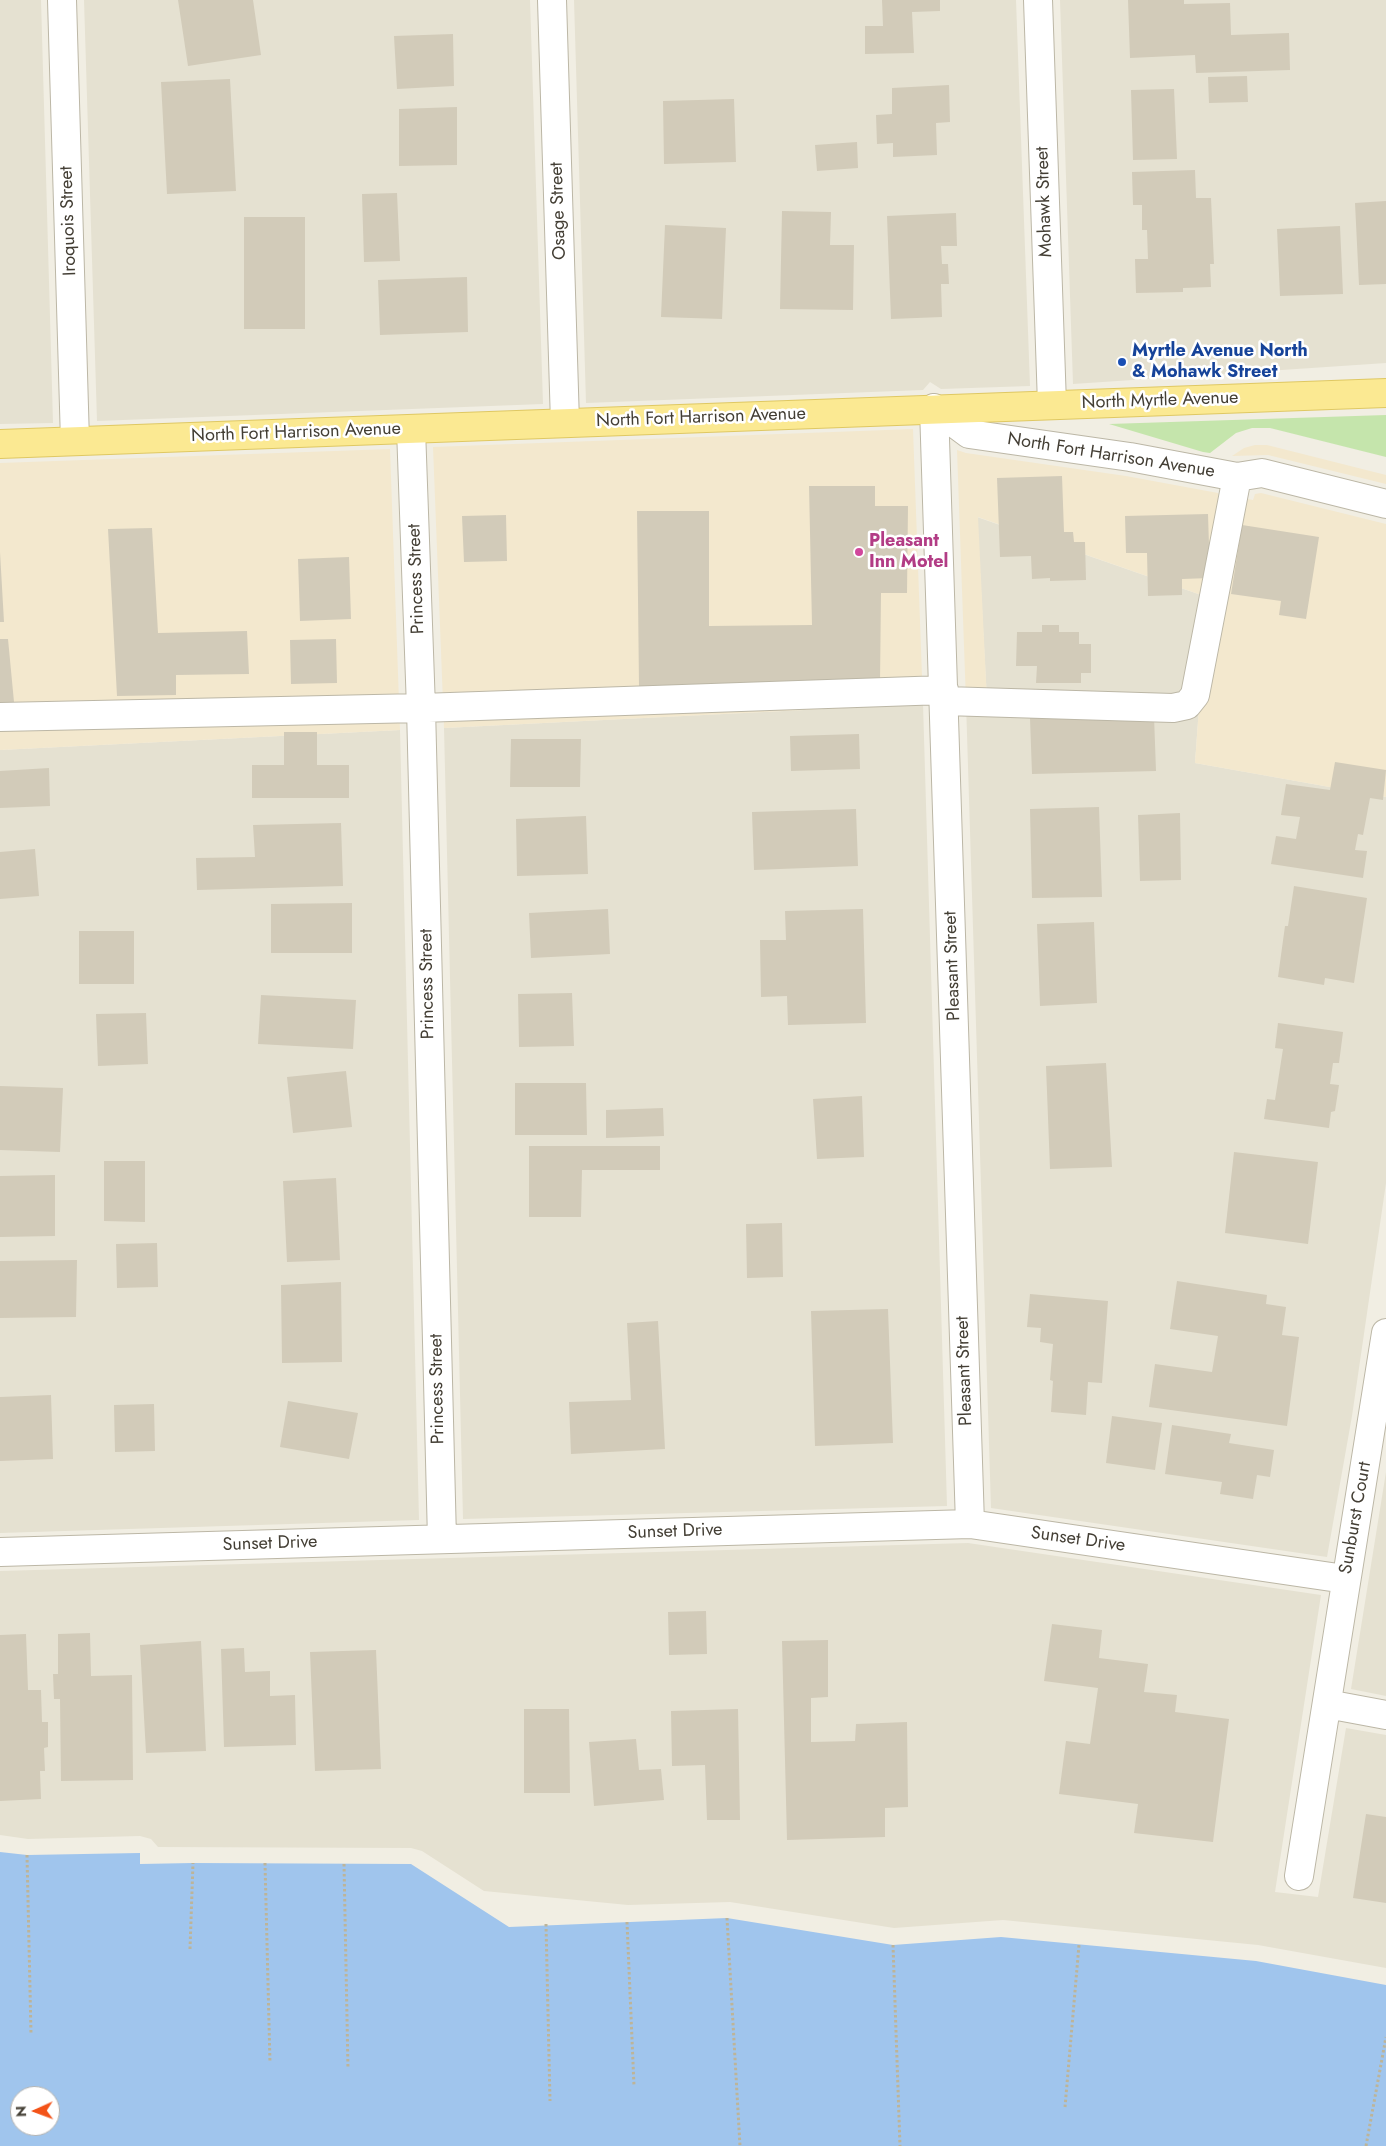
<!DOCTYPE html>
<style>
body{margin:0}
#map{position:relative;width:1386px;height:2146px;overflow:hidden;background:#f1eee3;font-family:Jost,sans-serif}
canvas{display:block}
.north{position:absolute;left:10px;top:2086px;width:50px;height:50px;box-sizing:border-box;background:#fff;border:1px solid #b4b2ae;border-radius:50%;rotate:268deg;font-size:14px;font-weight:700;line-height:20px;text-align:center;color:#433e34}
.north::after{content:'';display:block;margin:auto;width:18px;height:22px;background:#f35318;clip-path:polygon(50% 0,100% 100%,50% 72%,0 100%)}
</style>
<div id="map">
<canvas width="1386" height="2146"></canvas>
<div class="north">N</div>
</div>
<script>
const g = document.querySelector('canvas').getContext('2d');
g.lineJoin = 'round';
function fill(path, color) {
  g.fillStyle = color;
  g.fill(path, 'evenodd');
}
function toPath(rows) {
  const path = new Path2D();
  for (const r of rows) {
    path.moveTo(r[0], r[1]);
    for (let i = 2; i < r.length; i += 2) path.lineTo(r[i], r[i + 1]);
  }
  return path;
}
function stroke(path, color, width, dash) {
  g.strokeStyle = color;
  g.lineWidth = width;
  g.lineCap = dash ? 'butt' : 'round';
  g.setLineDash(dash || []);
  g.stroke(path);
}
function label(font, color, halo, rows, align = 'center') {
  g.font = font + ' Jost,sans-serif';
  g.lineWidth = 5;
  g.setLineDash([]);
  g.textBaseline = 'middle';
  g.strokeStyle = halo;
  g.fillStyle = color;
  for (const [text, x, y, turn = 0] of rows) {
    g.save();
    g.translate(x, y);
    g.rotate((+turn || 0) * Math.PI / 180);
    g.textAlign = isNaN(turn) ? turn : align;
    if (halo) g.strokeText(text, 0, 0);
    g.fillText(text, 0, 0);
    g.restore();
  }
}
const residential = toPath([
 [0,0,41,0,53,423,0,424],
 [84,0,530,0,543,404,97,421],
 [574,0,1016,0,1030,386,941,389,930,382,923,390,586,403],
 [1060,0,1386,0,1386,363,1073,384],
 [977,517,1207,597,1195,763,1386,797,1386,1183,1352,1416,1327,1557,991,1508,966,702,987,701],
 [923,704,947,1506,463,1519,444,728],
 [400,730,419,1520,0,1533,0,750],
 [1386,1472,1386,1696,1351,1689],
 [968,1543,1321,1595,1275,1892,1318,1897,1346,1728,1386,1735,1386,1968,1258,1945,1003,1920,894,1928,730,1902,628,1905,484,1891,422,1851,411,1848,158,1847,151,1839,140,1836,28,1839,0,1835,0,1571]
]);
const commercial = toPath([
 [913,429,923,704,444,728,433,447],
 [1255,445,1267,445,1386,475,1386,484,1268,455,1232,456,1244,448],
 [390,449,400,730,0,750,0,463],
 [957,450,966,453,1126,476,1218,493,1220,500,1236,497,1253,500,1255,494,1261,493,1386,524,1386,797,1195,763,1207,597,978,517,987,701,966,702]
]);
const green = toPath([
 [1386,415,1386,457,1270,428,1252,428,1236,433,1210,453,1203,452,1109,424]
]);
const water = toPath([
 [0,1852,27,1855,140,1853,140,1864,193,1863,411,1864,509,1927,727,1918,893,1945,1001,1937,1256,1961,1386,1985,1386,2146,0,2146],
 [20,2096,50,2096,50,2126,20,2126]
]);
const building = toPath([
 [178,0,253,0,261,55,188,66],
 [882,0,940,0,940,11,912,12,914,53,865,54,865,26,883,26],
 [1128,0,1184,0,1184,4,1230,3,1231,35,1289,33,1290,70,1196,73,1195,55,1130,58],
 [453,34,454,86,397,89,394,36],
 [1247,76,1248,102,1209,103,1208,77],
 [230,79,236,191,167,194,161,82],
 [949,85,950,122,936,123,937,155,893,157,893,143,877,144,876,115,892,114,892,88],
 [1174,89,1177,159,1133,160,1131,90],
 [734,99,736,162,664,164,663,101],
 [457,107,457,165,399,166,399,109],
 [857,142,858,168,817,171,815,145],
 [1195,170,1196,198,1211,198,1214,264,1210,264,1211,287,1183,288,1183,292,1136,293,1135,259,1148,259,1147,230,1142,230,1142,205,1133,205,1132,172],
 [397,193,400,261,364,262,362,194],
 [1386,201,1386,284,1359,285,1355,203],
 [782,211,831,212,830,245,854,245,853,310,780,309],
 [956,213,957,246,941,246,942,264,948,264,949,284,941,284,942,317,891,319,887,216],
 [244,217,305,217,305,329,244,329],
 [665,225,726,228,722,319,661,317],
 [1340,226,1343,294,1280,296,1277,229],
 [467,277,468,332,380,335,378,280],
 [1062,476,1064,532,1073,532,1074,542,1085,542,1086,580,1050,581,1050,578,1032,579,1031,556,1000,557,997,478],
 [809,486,875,486,875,506,908,506,907,593,881,593,880,682,639,686,637,511,709,511,709,626,812,625],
 [1208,514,1210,578,1182,579,1182,595,1148,596,1147,553,1126,553,1125,516],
 [506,515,507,561,464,562,462,516],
 [1242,525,1319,537,1306,619,1279,615,1281,601,1231,594],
 [152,528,158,633,247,631,249,674,176,675,176,695,117,696,108,529],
 [0,552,4,622,0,622],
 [349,557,351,619,300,621,298,559],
 [1042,625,1059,625,1059,632,1079,632,1079,644,1091,644,1091,673,1081,673,1081,683,1036,683,1037,666,1016,666,1017,632,1042,632],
 [0,639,8,639,14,702,0,704],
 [336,639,337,683,291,684,290,640],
 [1154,716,1156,771,1032,774,1030,718],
 [284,732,317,732,317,765,349,765,349,798,252,798,252,765,284,765],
 [859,734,860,769,791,771,790,736],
 [511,739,581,739,580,787,510,787],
 [1335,762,1386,770,1383,800,1370,798,1363,835,1358,834,1355,850,1367,851,1363,878,1271,864,1276,836,1296,839,1300,817,1281,815,1286,784,1330,790],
 [49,768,50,806,0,808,0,771],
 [1099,807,1102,897,1032,898,1030,809],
 [856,809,858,866,754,870,752,812],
 [1180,813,1181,880,1140,881,1138,815],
 [586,816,588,874,517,876,516,819],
 [341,823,343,886,197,890,196,858,255,857,253,825],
 [35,849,39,896,0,899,0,852],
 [1294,886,1367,898,1354,983,1325,978,1324,985,1278,977,1285,926,1288,926],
 [352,903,352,953,271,953,271,904],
 [608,909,610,954,531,958,529,913],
 [863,909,866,1023,788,1025,787,996,761,997,760,940,786,940,785,911],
 [1094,922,1097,1003,1040,1006,1037,924],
 [79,931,134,931,134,984,79,984],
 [572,993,574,1046,519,1047,518,994],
 [261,995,356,1000,353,1049,258,1044],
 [146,1013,148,1064,98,1066,96,1014],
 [1278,1023,1343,1032,1339,1063,1333,1063,1330,1084,1339,1085,1335,1111,1331,1112,1329,1128,1264,1119,1267,1099,1275,1100,1283,1049,1275,1048],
 [1106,1063,1112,1167,1050,1169,1046,1066],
 [346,1071,352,1127,293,1133,287,1077],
 [515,1083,586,1083,587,1135,515,1135],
 [0,1086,63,1088,60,1152,0,1150],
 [862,1096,864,1157,817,1159,813,1099],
 [663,1108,664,1136,606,1138,606,1110],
 [529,1146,660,1146,660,1170,582,1170,581,1217,529,1217],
 [1234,1152,1318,1162,1308,1244,1225,1233],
 [104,1161,145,1161,145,1222,104,1221],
 [55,1175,55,1236,0,1237,0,1176],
 [336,1178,340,1260,287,1262,283,1181],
 [782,1223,783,1277,747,1278,746,1224],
 [157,1243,158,1287,117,1288,116,1244],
 [77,1260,76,1317,0,1318,0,1261],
 [1177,1281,1267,1295,1266,1304,1286,1307,1282,1335,1299,1337,1287,1426,1149,1407,1155,1364,1212,1372,1218,1336,1170,1329],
 [341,1282,342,1362,282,1363,281,1285],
 [1030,1294,1108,1301,1102,1383,1088,1382,1086,1415,1051,1412,1053,1381,1050,1380,1053,1344,1040,1342,1041,1328,1027,1327],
 [888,1309,893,1443,815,1446,811,1311],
 [658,1321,665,1449,571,1454,569,1402,631,1400,627,1323],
 [51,1395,53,1459,0,1461,0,1397],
 [288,1401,358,1413,349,1459,280,1447],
 [154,1404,155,1451,115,1452,114,1405],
 [1112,1416,1162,1423,1155,1470,1106,1463],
 [1172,1425,1231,1434,1229,1443,1274,1450,1270,1477,1257,1475,1253,1499,1220,1494,1222,1482,1165,1474],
 [706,1611,707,1654,669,1655,668,1612],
 [1052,1624,1102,1630,1099,1658,1148,1664,1144,1692,1177,1695,1175,1712,1229,1719,1213,1842,1134,1833,1138,1804,1059,1794,1066,1741,1090,1744,1098,1688,1044,1681],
 [90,1633,91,1676,132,1675,133,1780,61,1781,60,1699,54,1699,53,1674,58,1674,58,1634],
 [26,1634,28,1690,41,1690,42,1722,48,1722,48,1747,44,1748,45,1771,40,1771,41,1799,0,1801,0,1635],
 [828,1640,828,1697,811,1698,811,1742,855,1741,856,1724,907,1722,908,1807,885,1808,885,1837,787,1840,782,1641],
 [201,1641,206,1751,146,1753,140,1645],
 [244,1648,245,1672,270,1671,270,1696,295,1695,296,1745,224,1747,221,1649],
 [376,1650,381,1769,315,1771,310,1652],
 [524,1709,569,1709,570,1793,524,1793],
 [738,1709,740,1820,707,1820,705,1765,672,1766,671,1711],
 [636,1739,639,1770,661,1769,664,1800,594,1806,589,1742],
 [1366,1814,1386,1817,1386,1903,1353,1898]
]);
const path = toPath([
 [27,1855,31,2034],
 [265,1863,270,2063],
 [344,1864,348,2069],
 [727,1918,740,2146],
 [627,1922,634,2086],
 [546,1924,550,2101],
 [893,1945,900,2146],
 [190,1949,193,1863],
 [1065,2107,1079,1945],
 [1366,2146,1386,2037]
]);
const minor = toPath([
 [62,0,75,441],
 [552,0,565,423],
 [1038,0,1052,404],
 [934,408,970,1524],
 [934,408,969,434,1130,457,1237,477,1262,473,1386,504],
 [411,429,421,708,442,1539],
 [945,701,1173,708,1187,705,1195,695,1237,477],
 [0,717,421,708,944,690],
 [0,1552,970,1524,1345,1579],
 [1327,1704,1386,1715],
 [1299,1876,1386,1333]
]);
const major = toPath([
 [0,444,1386,393]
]);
const markers = [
 [1122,362,5,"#1a4fb4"],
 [859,552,5,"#d1479c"]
];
const streetNames = [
 ["Mohawk Street",1045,202,-92],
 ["Osage Street",559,211,-92],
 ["Iroquois Street",69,221,-92],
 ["North Myrtle Avenue",1160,401,-2],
 ["North Fort Harrison Avenue",701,418,-2],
 ["North Fort Harrison Avenue",296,433,-2],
 ["North Fort Harrison Avenue",1111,456,9],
 ["Princess Street",417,579,-92],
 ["Pleasant Street",953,966,-92],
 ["Princess Street",428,984,-91],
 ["Pleasant Street",965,1371,-92],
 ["Princess Street",438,1389,-91],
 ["Sunburst Court",1356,1518,-80],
 ["Sunset Drive",675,1532,-2],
 ["Sunset Drive",1078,1540,8],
 ["Sunset Drive",270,1544,-2]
];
const transitNames = [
 ["Myrtle Avenue North",1132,352],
 ["& Mohawk Street",1132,373]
];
const hotelNames = [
 ["Pleasant",869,542],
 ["Inn Motel",869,563]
];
fill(residential, '#e5e1d1');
fill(commercial, '#f3e8ce');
fill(green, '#c5e5ac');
fill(water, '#a0c5ed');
fill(building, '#d2cbb9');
stroke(minor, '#bcb7a6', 30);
stroke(major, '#dfc863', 30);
stroke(path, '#bdb498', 3, [2.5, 2.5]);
stroke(minor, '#fff', 28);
stroke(major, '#fbe992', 28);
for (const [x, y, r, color] of markers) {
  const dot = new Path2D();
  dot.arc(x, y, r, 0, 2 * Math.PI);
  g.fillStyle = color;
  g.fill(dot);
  stroke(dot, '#fff', 2);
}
label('18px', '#433e34', '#fff', streetNames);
label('bold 18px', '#164399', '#fff', transitNames, 'left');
label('bold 18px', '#b23c85', '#fff', hotelNames, 'left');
</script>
